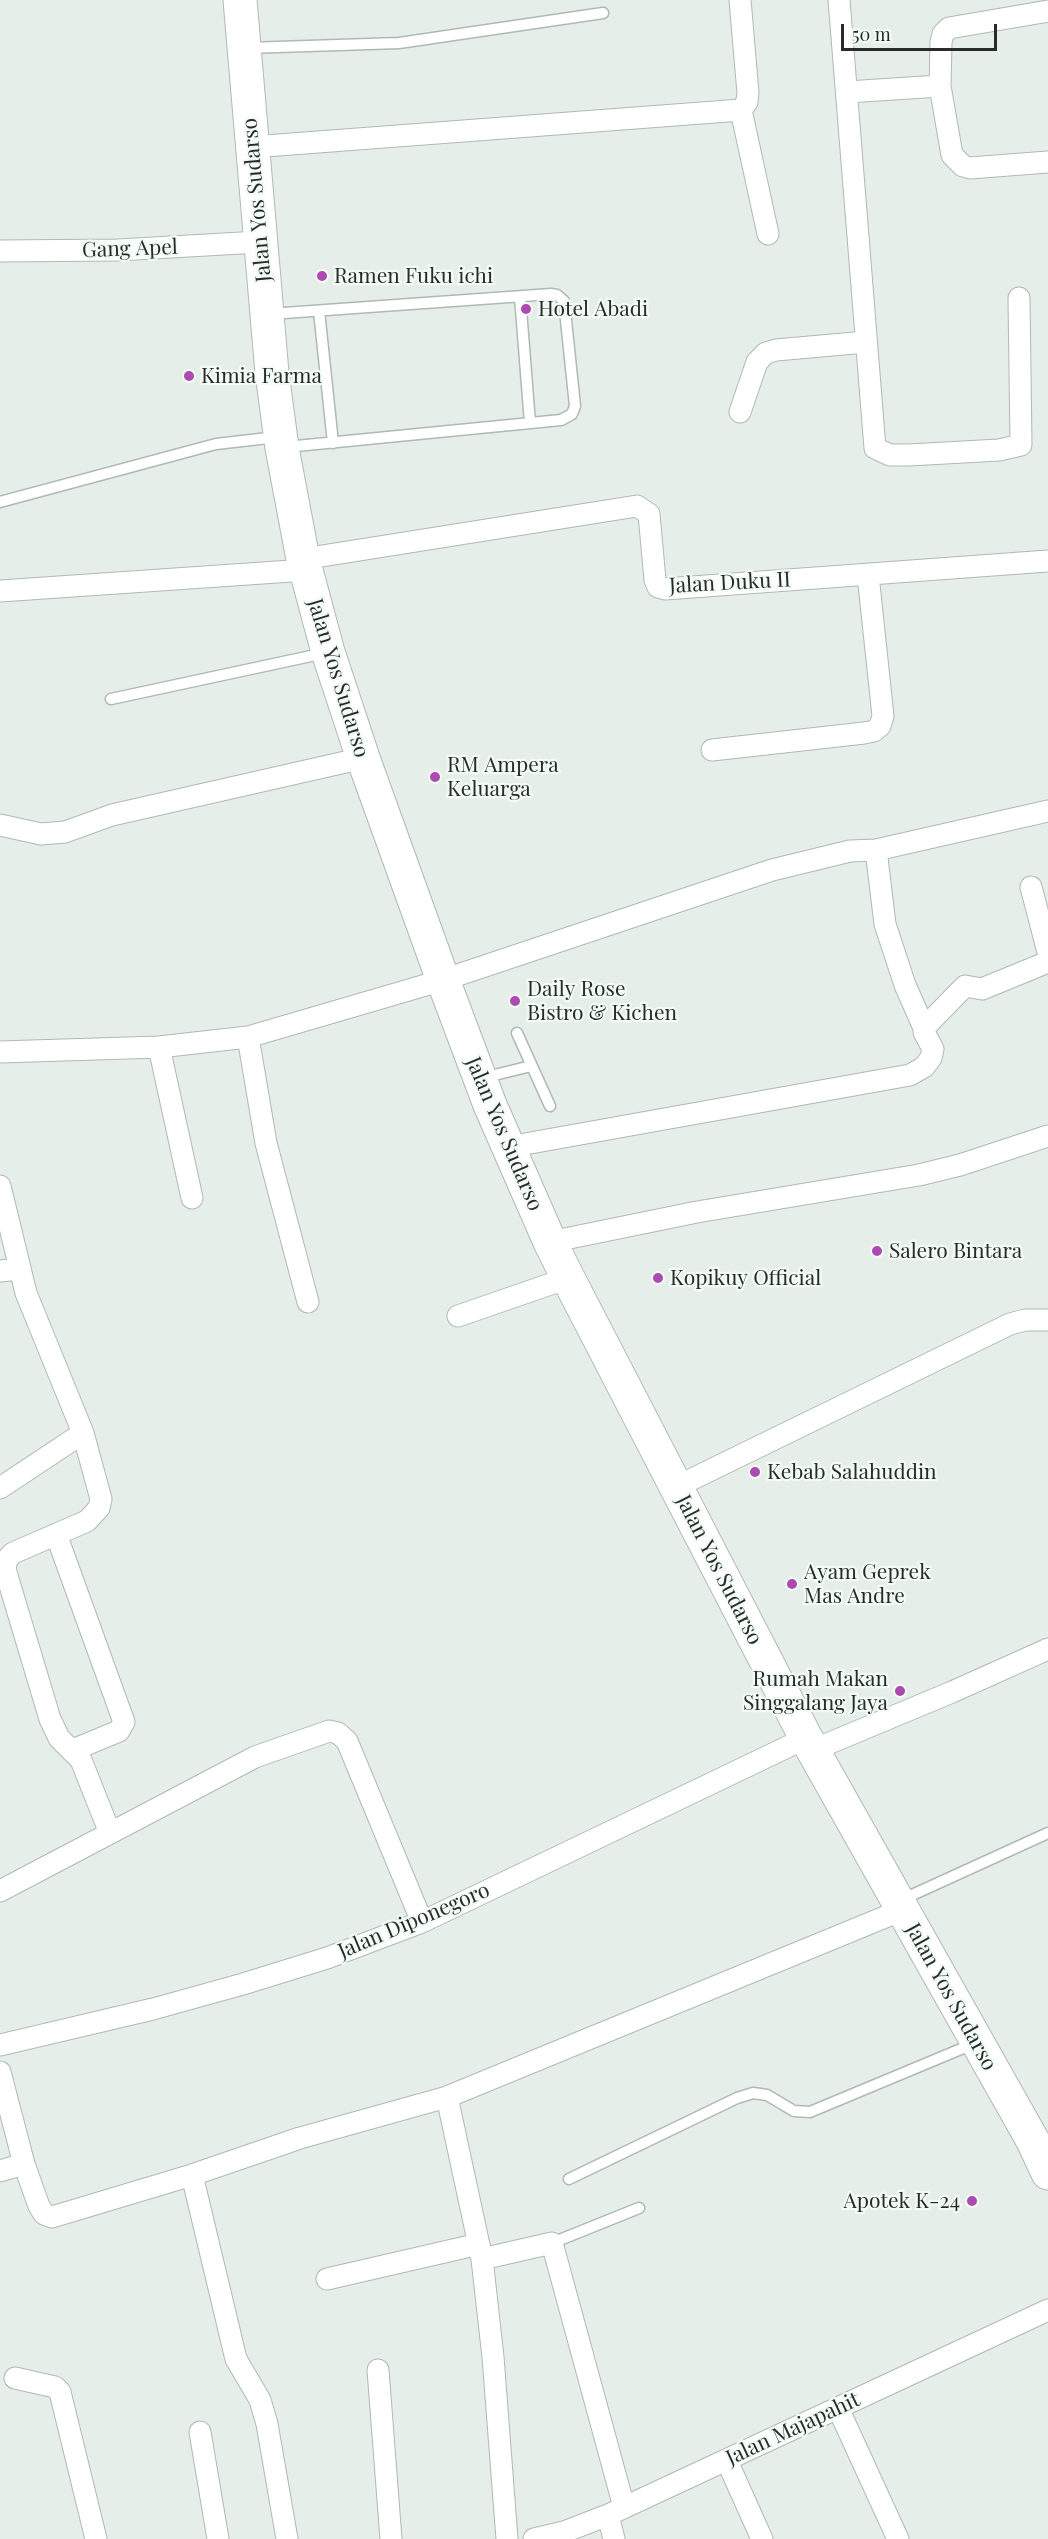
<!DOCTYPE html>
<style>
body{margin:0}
#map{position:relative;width:1048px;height:2539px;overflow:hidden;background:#e5eee9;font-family:"Playfair Display",serif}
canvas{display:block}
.scale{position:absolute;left:841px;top:24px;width:156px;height:27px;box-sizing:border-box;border:3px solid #282b2a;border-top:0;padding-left:8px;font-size:18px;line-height:21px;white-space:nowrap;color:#282b2a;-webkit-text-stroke:4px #f2fbf6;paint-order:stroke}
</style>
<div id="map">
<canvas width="1048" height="2539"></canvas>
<div class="scale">50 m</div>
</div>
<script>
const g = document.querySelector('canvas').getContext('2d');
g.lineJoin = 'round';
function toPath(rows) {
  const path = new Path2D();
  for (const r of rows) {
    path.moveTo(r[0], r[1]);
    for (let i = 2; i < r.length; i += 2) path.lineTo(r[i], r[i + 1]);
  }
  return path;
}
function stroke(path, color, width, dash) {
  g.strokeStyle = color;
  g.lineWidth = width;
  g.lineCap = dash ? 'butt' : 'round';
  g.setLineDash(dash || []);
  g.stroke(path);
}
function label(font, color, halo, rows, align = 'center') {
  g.font = font + ' "Playfair Display",serif';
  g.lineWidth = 4.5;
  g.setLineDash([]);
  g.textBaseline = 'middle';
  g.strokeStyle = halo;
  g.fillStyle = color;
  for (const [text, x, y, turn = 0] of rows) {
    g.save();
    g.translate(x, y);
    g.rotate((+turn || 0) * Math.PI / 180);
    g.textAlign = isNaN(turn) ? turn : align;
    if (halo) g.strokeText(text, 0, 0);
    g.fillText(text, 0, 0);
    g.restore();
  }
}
const lane = toPath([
 [247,48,399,43,603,13],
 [520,297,530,423],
 [319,311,333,443],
 [270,314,551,294,557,295,564,301,575,406,572,414,561,420,286,447],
 [0,502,216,444,277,437],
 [111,699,325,653],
 [517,1033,550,1106],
 [482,1078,531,1066],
 [901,1900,1048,1833],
 [569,2179,737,2098,753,2093,767,2095,794,2111,810,2112,973,2044],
 [552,2243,639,2208]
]);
const street = toPath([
 [839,0,875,448,890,455,909,455,999,450,1021,445,1019,298],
 [1048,11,949,28,943,34,941,42,940,86,952,155,963,166,970,168,1048,162],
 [847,92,940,86],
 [741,110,768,234],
 [252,147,741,110,747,102,748,93,740,0],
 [0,251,118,250,259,242],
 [740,412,757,362,766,353,776,350,866,342],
 [303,559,637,506,649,514,655,580,658,587,665,589,1048,561],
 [0,591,306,570],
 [712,750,864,733,874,731,880,726,883,716,868,575],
 [0,825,41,834,65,832,112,815,363,758],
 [876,850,885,924,905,985,924,1028],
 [1031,887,1048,952],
 [248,1037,266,1143,308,1302],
 [159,1047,192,1198],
 [0,1052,159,1047,248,1037,443,980,772,870,850,851,876,850,1048,811],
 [508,1147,910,1075,924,1067,931,1058,933,1049,924,1032,924,1028,965,986,982,989,1048,962],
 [0,1186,26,1293,83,1433,101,1499,99,1508,87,1521,13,1553,7,1559,5,1569,50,1719,59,1738,81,1760,110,1833],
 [550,1242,697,1212,919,1175,960,1165,1048,1136],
 [0,1271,20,1269],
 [458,1316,568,1278],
 [676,1487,1010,1324,1025,1320,1048,1320],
 [0,1488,83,1433],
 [56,1534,124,1722,119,1731,73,1750],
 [813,1750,952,1692,1048,1649],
 [0,1891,255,1757,329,1731,338,1733,347,1741,422,1922],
 [0,2045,153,2009,243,1984,327,1958,422,1922,806,1738],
 [0,2072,24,2164,39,2206,44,2214,52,2217,192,2175,300,2138,447,2097,902,1910],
 [447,2097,482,2259,493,2357,507,2539],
 [0,2171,24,2164],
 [192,2175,236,2359,260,2400,267,2424,287,2539],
 [482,2259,552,2243,624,2507],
 [327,2279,479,2244],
 [378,2370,391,2539],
 [15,2378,55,2387,60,2392,96,2539],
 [838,2408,898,2539],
 [200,2432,218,2539],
 [727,2461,762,2539],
 [608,2515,614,2539],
 [534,2539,564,2532,608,2515,1048,2310]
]);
const highway = toPath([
 [240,0,272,373,282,448,303,559,328,652,363,758,443,980,490,1105,550,1242,568,1278,806,1738,1033,2141,1048,2173]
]);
const markers = [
 [322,276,6,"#ac4ab1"],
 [526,309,6,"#ac4ab1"],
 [189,376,6,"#ac4ab1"],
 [435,777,6,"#ac4ab1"],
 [515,1001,6,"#ac4ab1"],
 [877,1251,6,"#ac4ab1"],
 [658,1278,6,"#ac4ab1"],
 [755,1472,6,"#ac4ab1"],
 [792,1584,6,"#ac4ab1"],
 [900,1691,6,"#ac4ab1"],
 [972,2201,6,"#ac4ab1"]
];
const streetNames = [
 ["Jalan Yos Sudarso",257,200,-95],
 ["Gang Apel",130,249,-2],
 ["Jalan Duku II",730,583,-3],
 ["Jalan Yos Sudarso",338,678,73],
 ["Jalan Yos Sudarso",504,1134,67],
 ["Jalan Yos Sudarso",719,1570,63],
 ["Jalan Diponegoro",414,1921,-23],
 ["Jalan Yos Sudarso",951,1997,61],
 ["Jalan Majapahit",793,2429,-25]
];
const poiNames = [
 ["Ramen Fuku ichi",334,276],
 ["Hotel Abadi",538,309],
 ["Kimia Farma",201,376],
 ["RM Ampera",447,765],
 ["Keluarga",447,789],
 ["Daily Rose",527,989],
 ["Bistro & Kichen",527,1013],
 ["Salero Bintara",889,1251],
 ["Kopikuy Official",670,1278],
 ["Kebab Salahuddin",767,1472],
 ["Ayam Geprek",804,1572],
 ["Mas Andre",804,1596],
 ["Rumah Makan",888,1679,"right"],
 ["Singgalang Jaya",888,1703,"right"],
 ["Apotek K-24",960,2201,"right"]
];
stroke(lane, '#b0b9b4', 13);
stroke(street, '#b0b9b4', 23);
stroke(highway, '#b0b9b4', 35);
stroke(lane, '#fff', 10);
stroke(street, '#fff', 21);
stroke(highway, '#fff', 33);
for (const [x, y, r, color] of markers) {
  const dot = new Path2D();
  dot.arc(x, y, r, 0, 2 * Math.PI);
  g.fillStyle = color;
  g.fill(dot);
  stroke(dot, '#f2fbf6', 2);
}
label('21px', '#282b2a', '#f2fbf6', streetNames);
label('21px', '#282b2a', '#f2fbf6', poiNames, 'left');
</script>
